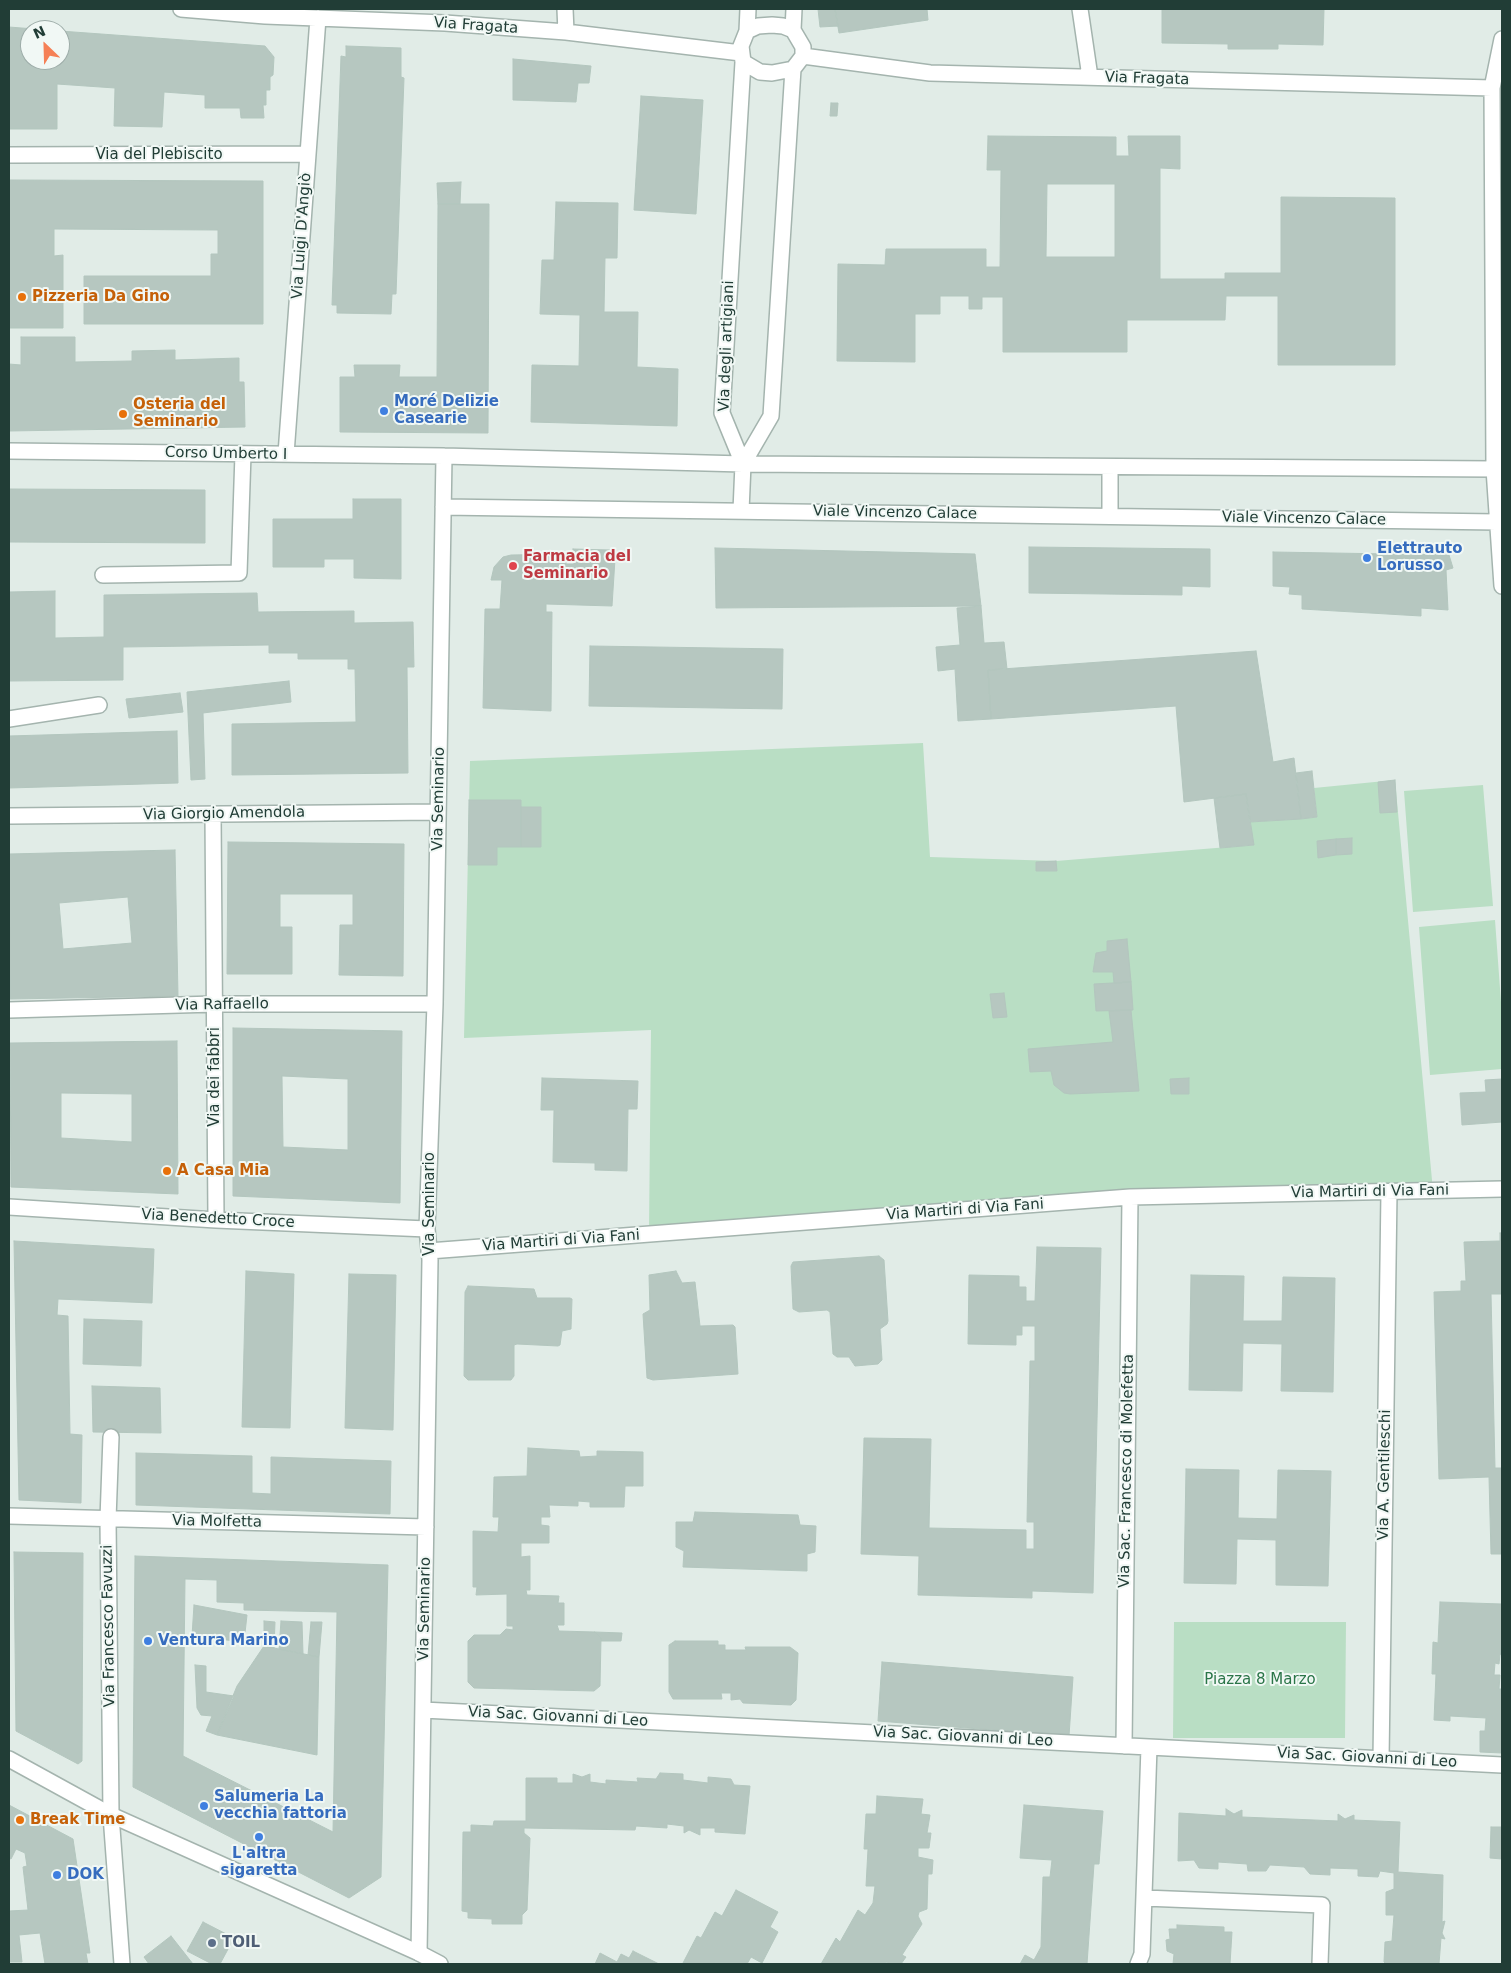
<!DOCTYPE html>
<meta charset="utf-8">
<style>
body{margin:0}
#map{position:relative;width:1511px;height:1973px;overflow:hidden;background:#e1ece7;font-family:"DejaVu Sans",sans-serif}
canvas{display:block}
.frame{position:absolute;inset:0;border:10px solid #213d36;pointer-events:none}
.north{position:absolute;left:20px;top:20px;width:50px;height:50px;box-sizing:border-box;background:#f1f8f5;border:1px solid #9eada9;border-radius:50%;rotate:336deg;font-size:14px;font-weight:700;line-height:20px;text-align:center;color:#213d36}
.north::after{content:'';display:block;margin:auto;width:18px;height:22px;background:#f58056;clip-path:polygon(50% 0,100% 100%,50% 72%,0 100%)}
</style>
<div id="map">
<canvas width="1511" height="1973"></canvas>
<div class="frame"></div>
<div class="north">N</div>
</div>
<script>
const g = document.querySelector('canvas').getContext('2d');
g.lineJoin = 'round';
function fill(path, color) {
  g.fillStyle = color;
  g.fill(path, 'evenodd');
}
function toPath(rows) {
  const path = new Path2D();
  for (const r of rows) {
    path.moveTo(r[0], r[1]);
    for (let i = 2; i < r.length; i += 2) path.lineTo(r[i], r[i + 1]);
  }
  return path;
}
function stroke(path, color, width, dash) {
  g.strokeStyle = color;
  g.lineWidth = width;
  g.lineCap = dash ? 'butt' : 'round';
  g.setLineDash(dash || []);
  g.stroke(path);
}
function label(font, color, halo, rows, align = 'center') {
  g.font = font + ' "DejaVu Sans",sans-serif';
  g.lineWidth = 4;
  g.setLineDash([]);
  g.textBaseline = 'middle';
  g.strokeStyle = halo;
  g.fillStyle = color;
  for (const [text, x, y, turn = 0] of rows) {
    g.save();
    g.translate(x, y);
    g.rotate((+turn || 0) * Math.PI / 180);
    g.textAlign = isNaN(turn) ? turn : align;
    if (halo) g.strokeText(text, 0, 0);
    g.fillText(text, 0, 0);
    g.restore();
  }
}
const green = toPath([
 [923,743,930,857,1056,861,1253,845,1250,822,1317,817,1314,788,1395,780,1433,1191,1130,1197,649,1231,651,1030,464,1038,470,761],
 [1483,785,1493,906,1413,912,1404,791],
 [1495,920,1502,1016,1502,1069,1430,1075,1419,927],
 [1174,1622,1346,1622,1345,1738,1173,1738]
]);
const building = toPath([
 [818,9,835,9,838,26,820,27,818,9],
 [835,9,927,9,928,20,839,33,835,9],
 [1162,9,1324,9,1323,45,1278,44,1278,49,1228,49,1228,44,1162,43,1162,9],
 [9,27,47,30,30,30,30,60,60,60,60,31,265,46,274,57,273,75,270,77,270,90,266,90,266,105,263,105,264,118,241,118,240,108,205,108,205,95,164,92,162,127,114,126,115,88,57,84,57,129,9,129,9,27],
 [346,46,401,48,401,77,404,78,396,294,392,294,391,314,337,313,337,305,332,305,341,56,346,57,346,46],
 [513,59,591,66,589,83,578,83,576,102,513,100,513,59],
 [641,96,703,100,696,214,634,210,641,96],
 [831,103,838,103,837,116,830,116,831,103],
 [988,136,1116,137,1116,156,1129,156,1128,136,1180,136,1180,169,1160,168,1160,279,1225,279,1225,273,1281,273,1281,197,1395,198,1395,365,1278,365,1278,296,1226,296,1225,320,1127,320,1127,352,1003,352,1003,297,982,297,982,309,969,309,969,296,940,296,940,314,915,314,915,362,837,361,838,264,885,265,886,249,986,249,986,267,1000,267,1001,170,987,170,988,136],
 [1047,184,1115,184,1115,257,1046,257,1047,184],
 [9,180,263,181,263,324,84,324,84,276,211,276,211,254,218,254,218,230,54,229,54,256,63,255,63,328,9,328,9,180],
 [461,182,460,204,438,204,437,183,461,182],
 [556,202,618,203,617,258,605,258,604,312,638,312,637,367,678,369,677,426,531,422,532,365,579,366,580,315,540,314,542,260,554,260,556,202],
 [438,204,489,204,488,433,340,432,340,377,355,377,354,365,400,365,399,377,437,377,438,204],
 [21,337,75,337,75,362,132,361,132,351,175,350,175,360,239,358,239,382,244,382,245,427,9,431,9,364,21,365,21,337],
 [9,489,205,490,205,543,9,542,9,489],
 [353,499,401,499,401,579,354,578,354,559,324,559,324,567,273,567,273,519,353,519,353,499],
 [1029,547,1210,549,1210,587,1182,586,1182,595,1029,593,1029,547],
 [715,548,975,554,981,606,716,608,715,548],
 [573,549,610,550,613,552,615,559,612,606,546,604,546,612,552,612,551,711,483,708,485,609,500,609,502,580,491,580,494,567,503,557,511,555,566,554,566,564,574,564,573,549],
 [1273,552,1449,555,1453,568,1446,570,1448,610,1421,608,1421,616,1302,609,1302,595,1289,594,1290,587,1273,586,1273,552],
 [55,591,55,638,104,637,104,595,257,593,258,612,354,611,354,623,413,622,414,667,407,667,408,773,232,775,232,724,356,722,355,669,348,669,348,659,298,659,298,653,269,653,269,645,123,647,123,680,9,681,9,592,55,591],
 [981,606,984,643,1004,642,1007,669,988,670,991,719,958,721,955,669,938,671,936,647,960,645,957,608,981,606],
 [590,646,783,649,782,709,589,706,590,646],
 [1256,651,1273,762,1294,758,1301,819,1250,822,1246,794,1184,802,1176,706,991,719,988,670,1256,651],
 [289,681,291,702,203,713,205,779,191,780,187,692,289,681],
 [180,693,183,712,129,718,126,699,180,693],
 [177,731,178,783,9,788,9,736,177,731],
 [1312,771,1317,817,1301,819,1296,773,1312,771],
 [1395,780,1397,812,1380,813,1378,782,1395,780],
 [1246,794,1254,845,1220,848,1214,798,1246,794],
 [469,800,521,800,521,847,497,847,497,865,468,865,469,800],
 [521,807,541,807,541,847,521,847,521,807],
 [1352,838,1352,854,1336,855,1336,839,1352,838],
 [1336,839,1336,855,1318,858,1317,841,1336,839],
 [228,842,404,844,403,976,339,975,340,925,353,925,353,894,280,894,280,927,292,927,292,974,227,974,228,842],
 [175,850,178,996,10,999,9,854,175,850],
 [128,897,132,943,63,949,59,903,128,897],
 [1056,861,1057,871,1036,871,1036,862,1056,861],
 [1127,939,1131,982,1114,983,1113,972,1093,972,1096,953,1107,951,1107,941,1127,939],
 [1131,982,1133,1010,1096,1011,1094,984,1131,982],
 [1004,993,1007,1017,993,1018,990,994,1004,993],
 [1131,1010,1139,1091,1070,1094,1064,1093,1054,1085,1051,1071,1030,1072,1028,1049,1113,1042,1109,1011,1131,1010],
 [233,1028,402,1031,400,1203,233,1196,233,1028],
 [282,1076,348,1079,348,1150,283,1147,282,1076],
 [177,1041,178,1194,11,1187,10,1043,177,1041],
 [61,1093,132,1094,132,1142,61,1138,61,1093],
 [542,1078,638,1081,637,1109,628,1109,627,1171,595,1170,595,1163,553,1162,554,1110,541,1110,542,1078],
 [1189,1078,1189,1094,1171,1094,1170,1079,1189,1078],
 [1502,1079,1502,1122,1462,1125,1460,1093,1486,1092,1485,1080,1502,1079],
 [1500,1233,1502,1233,1502,1294,1491,1294,1495,1468,1502,1468,1502,1554,1491,1554,1489,1477,1439,1479,1434,1292,1461,1291,1461,1281,1466,1281,1464,1242,1500,1241,1500,1233],
 [14,1241,154,1249,152,1303,58,1299,57,1315,68,1316,70,1434,82,1435,81,1503,19,1500,14,1241],
 [1037,1247,1101,1248,1093,1593,1032,1591,1032,1598,918,1595,919,1556,861,1554,864,1438,931,1439,929,1528,1026,1530,1026,1549,1034,1549,1034,1522,1027,1522,1030,1361,1035,1361,1035,1326,1022,1326,1022,1335,1016,1335,1016,1345,968,1344,969,1275,1019,1276,1019,1287,1026,1287,1026,1301,1035,1301,1037,1247],
 [879,1256,884,1260,888,1321,887,1324,880,1329,882,1360,878,1364,855,1366,849,1357,837,1357,833,1354,830,1312,827,1310,799,1312,793,1309,791,1266,793,1262,879,1256],
 [246,1271,294,1274,290,1428,242,1427,246,1271],
 [676,1271,682,1283,695,1282,700,1326,733,1325,735,1327,738,1374,653,1380,647,1378,643,1314,650,1310,649,1275,676,1271],
 [349,1274,396,1275,393,1430,345,1428,349,1274],
 [1191,1275,1244,1276,1243,1321,1282,1321,1283,1277,1335,1278,1333,1392,1281,1391,1282,1344,1243,1343,1242,1391,1189,1390,1191,1275],
 [468,1286,534,1289,537,1298,570,1298,572,1299,571,1329,562,1331,560,1345,558,1346,517,1344,514,1345,514,1376,511,1380,468,1380,464,1376,465,1292,468,1286],
 [84,1319,142,1321,141,1366,83,1364,84,1319],
 [92,1386,160,1388,161,1433,93,1432,92,1386],
 [528,1448,579,1451,580,1457,597,1456,597,1451,643,1452,643,1486,625,1486,624,1507,590,1507,590,1502,578,1501,578,1506,549,1505,550,1517,541,1517,541,1525,549,1526,549,1543,521,1543,521,1557,530,1556,530,1590,526,1590,527,1595,559,1596,558,1603,564,1603,564,1625,557,1625,559,1631,595,1632,601,1638,600,1686,594,1691,474,1688,468,1682,468,1641,474,1635,500,1635,506,1629,513,1630,513,1626,507,1626,507,1594,476,1595,477,1587,473,1587,473,1531,498,1532,499,1517,493,1517,494,1477,527,1476,528,1448],
 [136,1453,252,1456,252,1493,271,1494,271,1457,391,1461,390,1514,136,1505,136,1453],
 [1186,1469,1239,1470,1238,1518,1277,1519,1278,1470,1331,1471,1328,1586,1276,1585,1276,1540,1237,1539,1236,1584,1184,1583,1186,1469],
 [695,1512,798,1515,800,1525,816,1526,815,1552,807,1554,807,1571,683,1567,684,1551,676,1547,676,1522,693,1522,695,1512],
 [14,1552,83,1553,82,1761,78,1764,16,1731,14,1552],
 [135,1556,388,1565,381,1877,349,1898,133,1787,135,1556],
 [185,1579,217,1580,217,1602,244,1603,244,1610,337,1612,333,1832,183,1756,185,1579],
 [1440,1602,1502,1604,1502,1655,1500,1654,1499,1664,1495,1663,1494,1675,1500,1675,1499,1689,1502,1689,1502,1753,1480,1752,1480,1731,1485,1731,1486,1718,1450,1716,1450,1721,1434,1720,1436,1674,1432,1674,1433,1642,1438,1643,1440,1602],
 [194,1605,247,1615,244,1642,192,1636,194,1605],
 [264,1621,275,1622,274,1648,264,1646,264,1621],
 [281,1621,302,1622,303,1654,279,1649,281,1621],
 [311,1622,322,1622,319,1657,308,1655,311,1622],
 [595,1632,622,1633,621,1641,601,1641,601,1638,595,1632],
 [675,1641,718,1641,718,1645,725,1645,725,1650,746,1650,745,1647,790,1647,798,1653,796,1700,791,1705,743,1703,740,1699,731,1700,731,1693,721,1693,722,1699,673,1699,669,1692,669,1645,675,1641],
 [264,1646,319,1657,317,1755,217,1735,237,1686,264,1646],
 [882,1662,1073,1677,1069,1736,878,1721,882,1662],
 [195,1665,206,1666,206,1692,234,1696,217,1735,206,1731,212,1716,201,1715,197,1708,195,1665],
 [660,1773,683,1774,683,1780,708,1783,708,1777,731,1779,734,1785,750,1786,745,1834,715,1832,715,1828,700,1828,700,1835,689,1830,684,1833,684,1826,667,1824,667,1828,636,1826,635,1830,524,1828,524,1833,530,1838,527,1910,522,1915,522,1924,492,1924,492,1919,468,1918,468,1912,462,1911,463,1832,471,1832,471,1825,493,1826,494,1821,526,1821,526,1778,557,1778,557,1783,573,1783,573,1774,582,1777,590,1774,590,1782,606,1784,606,1780,638,1782,637,1778,656,1779,660,1773],
 [877,1796,923,1799,921,1814,930,1815,927,1833,931,1833,929,1848,918,1848,918,1857,933,1860,932,1874,928,1874,927,1909,919,1912,918,1916,922,1924,902,1955,906,1957,901,1964,890,1964,886,1962,885,1964,821,1964,836,1938,840,1942,858,1910,865,1915,873,1903,875,1886,866,1886,868,1849,864,1849,866,1814,876,1814,877,1796],
 [9,1805,73,1839,90,1953,86,1953,88,1964,45,1964,40,1933,19,1935,22,1962,9,1962,9,1911,28,1910,23,1867,27,1866,25,1853,16,1849,11,1859,9,1858,9,1805],
 [1024,1805,1103,1811,1099,1864,1094,1864,1087,1964,1020,1964,1025,1955,1034,1960,1041,1947,1043,1877,1050,1877,1052,1860,1020,1858,1024,1805],
 [1226,1809,1234,1814,1242,1810,1242,1817,1338,1821,1338,1814,1345,1819,1354,1815,1354,1820,1400,1822,1398,1872,1443,1875,1442,1922,1445,1921,1442,1933,1445,1939,1441,1938,1439,1964,1386,1964,1384,1962,1385,1942,1392,1941,1394,1915,1386,1915,1386,1892,1394,1889,1394,1873,1380,1871,1378,1877,1358,1876,1358,1869,1330,1868,1330,1875,1310,1874,1304,1867,1270,1865,1266,1871,1248,1871,1247,1864,1218,1862,1218,1869,1199,1868,1194,1860,1178,1861,1179,1813,1226,1816,1226,1809],
 [1491,1827,1502,1827,1502,1859,1490,1858,1491,1827],
 [736,1890,778,1912,770,1927,778,1932,762,1963,751,1957,747,1964,683,1963,697,1936,701,1938,715,1912,722,1916,736,1890],
 [203,1922,234,1938,220,1964,212,1964,187,1951,203,1922],
 [1177,1925,1224,1927,1224,1932,1232,1932,1230,1964,1173,1964,1174,1954,1167,1951,1166,1940,1170,1939,1169,1929,1177,1929,1177,1925],
 [171,1936,193,1964,149,1964,144,1957,171,1936],
 [633,1951,659,1964,595,1964,600,1953,617,1962,621,1954,629,1958,633,1951]
]);
const minor = toPath([
 [181,9,265,16,445,23,566,32,741,53],
 [565,9,566,32],
 [1080,9,1090,77],
 [772,25,783,26,793,30,803,47,803,56,793,69,772,73,760,72,743,62,741,46,747,31,758,26,772,25],
 [793,30,794,9],
 [747,31,748,9],
 [1502,39,1492,88,1494,469,1502,586],
 [803,56,930,73,1492,88],
 [9,155,308,154],
 [9,451,444,456,743,464,1494,469],
 [286,454,318,18],
 [743,464,771,416,793,69],
 [443,507,1497,522],
 [741,511,743,464,722,413,743,62],
 [1110,516,1110,467],
 [103,575,239,573,243,454],
 [9,719,99,705],
 [213,814,216,1220],
 [9,816,438,812],
 [9,1010,214,1004,435,1004],
 [9,1207,216,1220,427,1229],
 [429,1251,1130,1197,1502,1189],
 [111,1437,108,1519,111,1815,122,1964],
 [9,1516,426,1527],
 [423,1710,1502,1765],
 [1124,1746,1130,1197],
 [1381,1759,1389,1192],
 [1144,1898,1322,1905,1320,1964],
 [419,1953,430,1260,427,1229,435,1004,444,456],
 [1138,1964,1142,1954,1149,1747]
]);
const tertiary = toPath([
 [9,1759,111,1815,419,1953,440,1964]
]);
const markers = [
 [22,297,5,"#e8710a"],
 [384,411,5,"#3f7fe0"],
 [123,414,5,"#e8710a"],
 [1367,558,5,"#3f7fe0"],
 [513,566,5,"#e0444e"],
 [167,1171,5,"#e8710a"],
 [148,1641,5,"#3f7fe0"],
 [204,1806,5,"#3f7fe0"],
 [20,1820,5,"#e8710a"],
 [259,1837,5,"#3f7fe0"],
 [57,1875,5,"#3f7fe0"],
 [212,1943,5,"#5c6f8a"]
];
const streetNames = [
 ["Via Fragata",476,26,4],
 ["Via Fragata",1147,79,2],
 ["Via del Plebiscito",159,155],
 ["Via Luigi D'Angiò",302,236,-86],
 ["Via degli artigiani",727,346,-88],
 ["Corso Umberto I",226,454,1],
 ["Viale Vincenzo Calace",895,513,1],
 ["Viale Vincenzo Calace",1304,519,1],
 ["Via Seminario",439,799,-89],
 ["Via Giorgio Amendola",224,814,-1],
 ["Via Raffaello",222,1005,-1],
 ["Via dei fabbri",215,1077,-90],
 ["Via Martiri di Via Fani",1370,1192,-1],
 ["Via Seminario",430,1204,-90],
 ["Via Martiri di Via Fani",965,1210,-4],
 ["Via Benedetto Croce",218,1219,3],
 ["Via Martiri di Via Fani",561,1241,-4],
 ["Via Sac. Francesco di Molefetta",1127,1471,-89],
 ["Via A. Gentileschi",1385,1475,-89],
 ["Via Molfetta",217,1522,1],
 ["Via Seminario",425,1609,-89],
 ["Via Francesco Favuzzi",109,1626,-91],
 ["Via Sac. Giovanni di Leo",558,1717,3],
 ["Via Sac. Giovanni di Leo",963,1737,3],
 ["Via Sac. Giovanni di Leo",1367,1758,3]
];
const foodNames = [
 ["Pizzeria Da Gino",32,297],
 ["Osteria del",133,405],
 ["Seminario",133,422],
 ["A Casa Mia",177,1171],
 ["Break Time",30,1820]
];
const shopNames = [
 ["Moré Delizie",394,402],
 ["Casearie",394,419],
 ["Elettrauto",1377,549],
 ["Lorusso",1377,566],
 ["Ventura Marino",158,1641],
 ["Salumeria La",214,1797],
 ["vecchia fattoria",214,1814],
 ["L'altra",259,1854,"center"],
 ["sigaretta",259,1871,"center"],
 ["DOK",67,1875]
];
const healthNames = [
 ["Farmacia del",523,557],
 ["Seminario",523,574]
];
const parkNames = [
 ["Piazza 8 Marzo",1260,1680]
];
const serviceNames = [
 ["TOIL",222,1943]
];
fill(green, '#b9dec4');
fill(building, '#b6c7c0');
stroke(building, '#b3c6be', 1);
stroke(minor, '#a4b4ae', 18);
stroke(tertiary, '#a4b4ae', 18);
stroke(minor, '#fff', 15);
stroke(tertiary, '#fff', 15);
for (const [x, y, r, color] of markers) {
  const dot = new Path2D();
  dot.arc(x, y, r, 0, 2 * Math.PI);
  g.fillStyle = color;
  g.fill(dot);
  stroke(dot, '#f1f8f5', 2);
}
label('15px', '#213d36', '#f1f8f5', streetNames);
label('bold 15px', '#c56008', '#f1f8f5', foodNames, 'left');
label('bold 15px', '#366cbe', '#f1f8f5', shopNames, 'left');
label('bold 15px', '#be3a42', '#f1f8f5', healthNames, 'left');
label('15px', '#2a7548', '#f1f8f5', parkNames);
label('bold 15px', '#4e5e75', '#f1f8f5', serviceNames, 'left');
</script>
